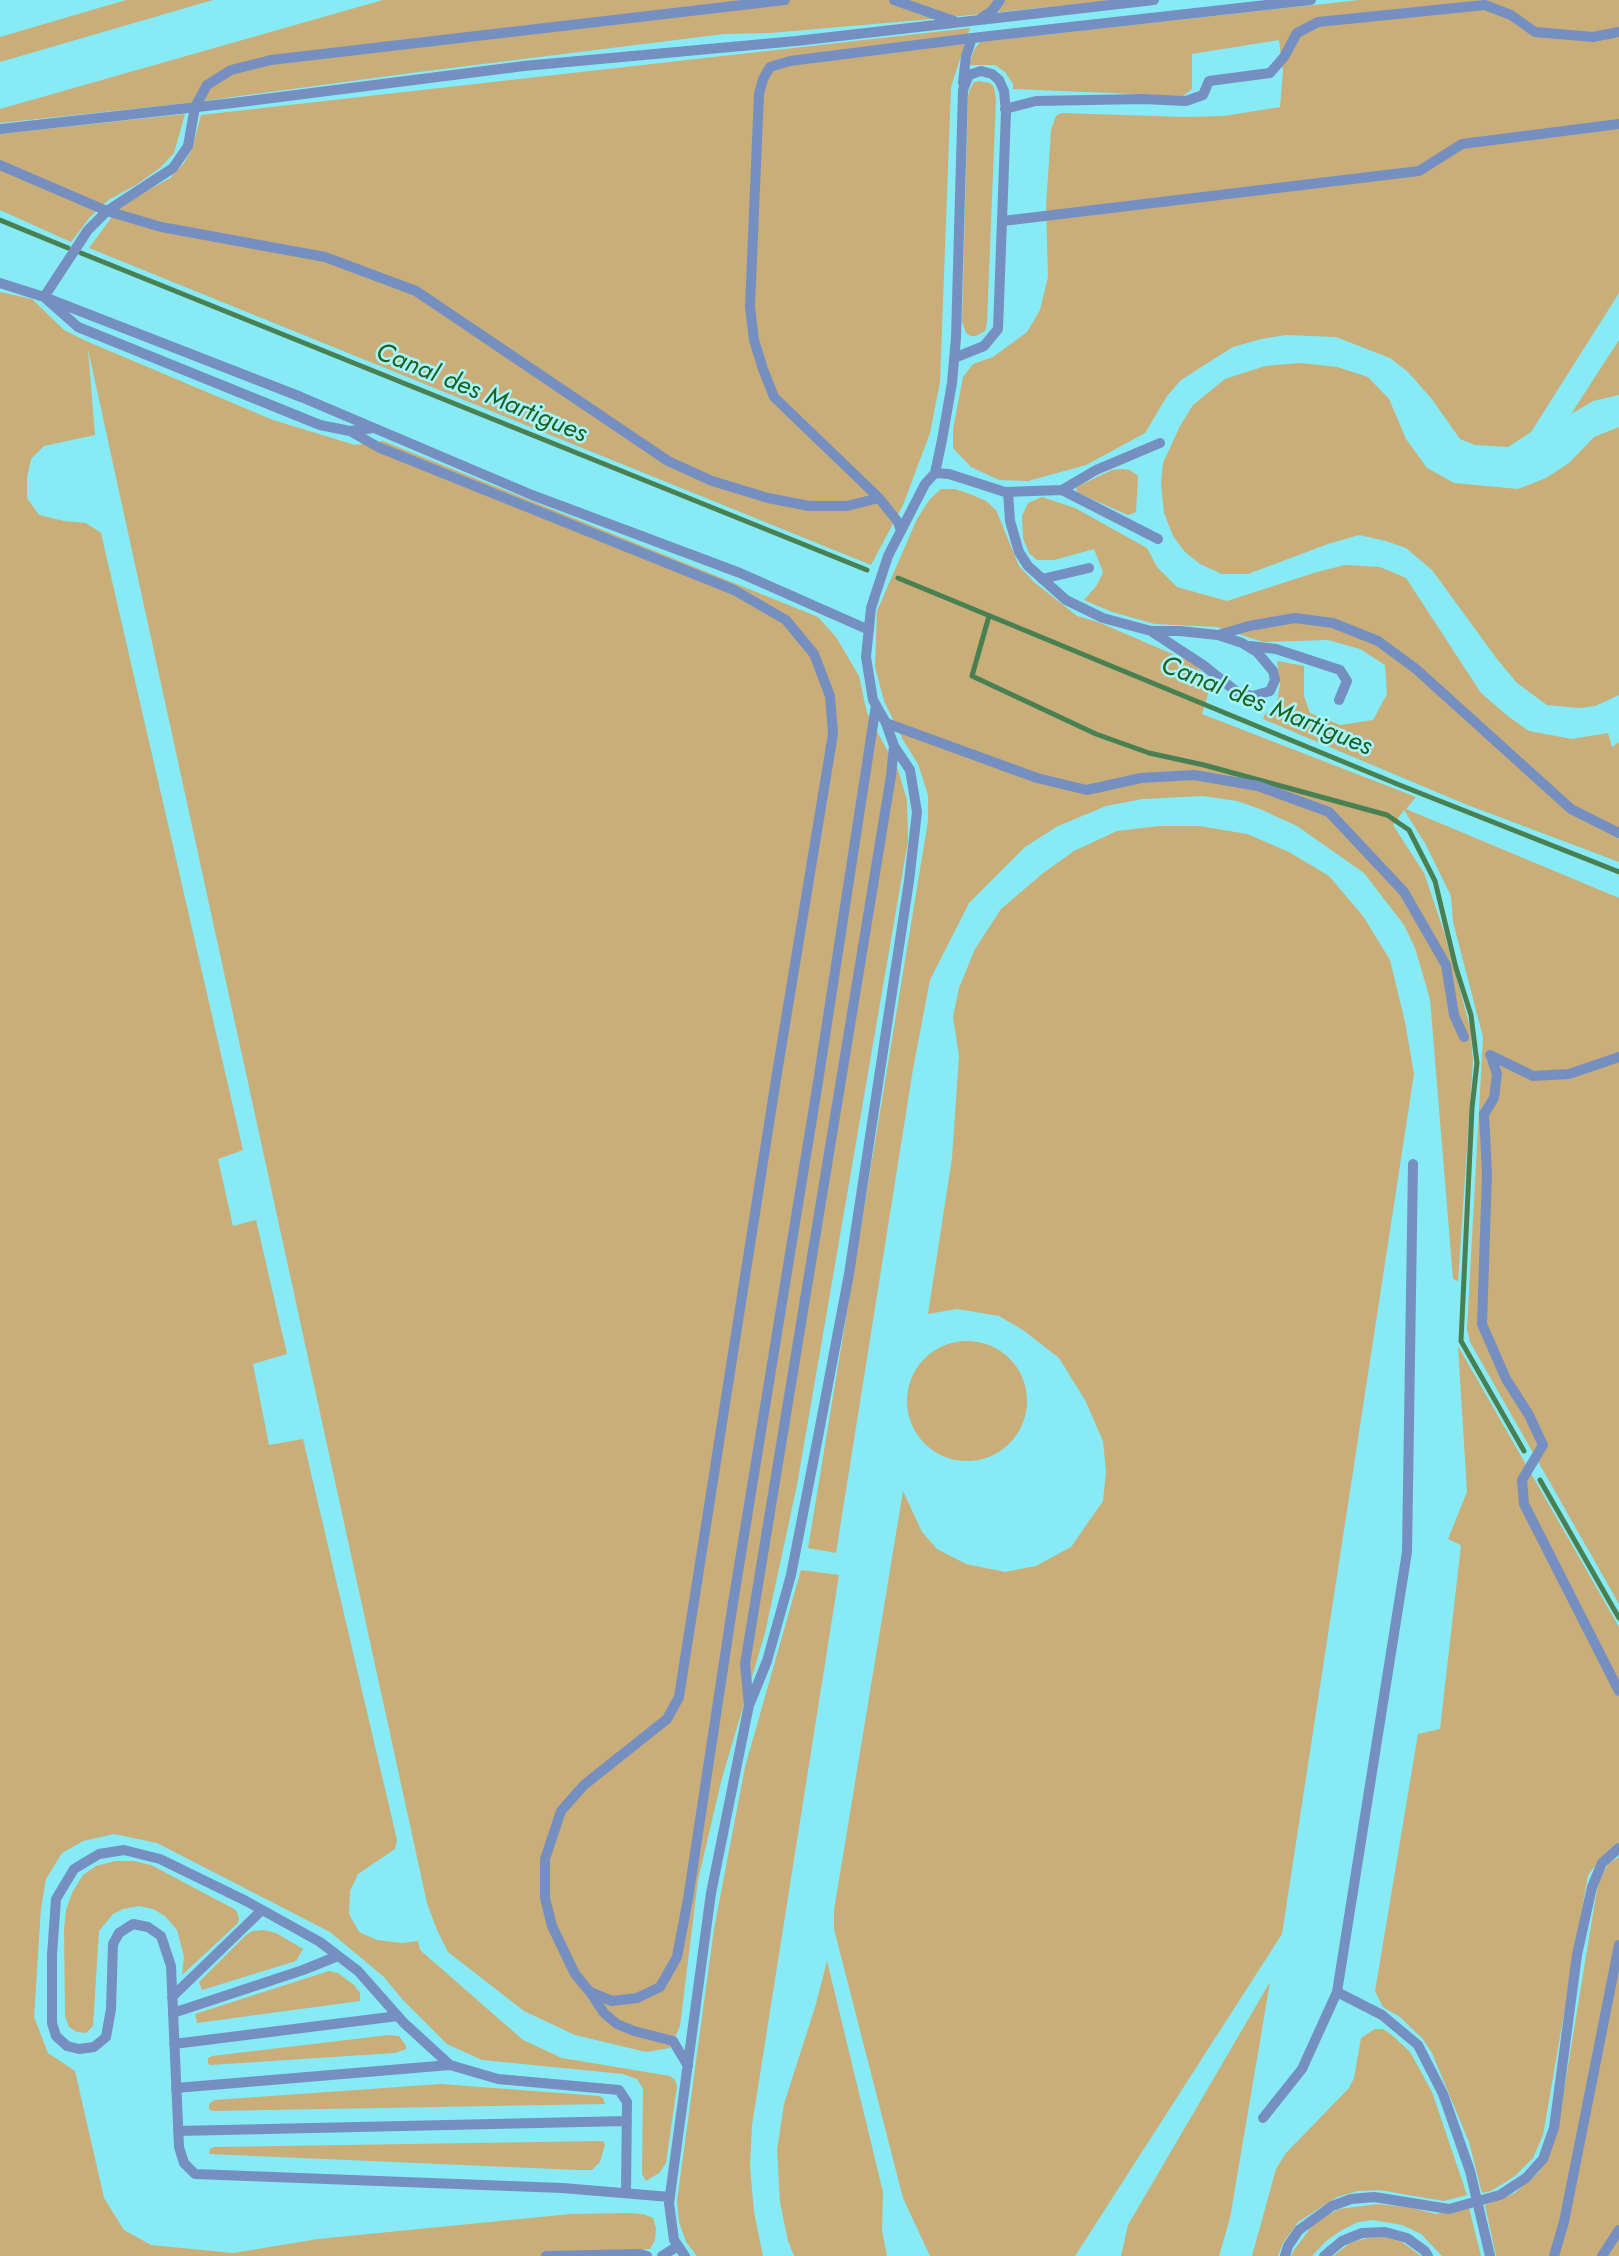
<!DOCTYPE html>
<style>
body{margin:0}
canvas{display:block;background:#87eaf4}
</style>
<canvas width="1619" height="2256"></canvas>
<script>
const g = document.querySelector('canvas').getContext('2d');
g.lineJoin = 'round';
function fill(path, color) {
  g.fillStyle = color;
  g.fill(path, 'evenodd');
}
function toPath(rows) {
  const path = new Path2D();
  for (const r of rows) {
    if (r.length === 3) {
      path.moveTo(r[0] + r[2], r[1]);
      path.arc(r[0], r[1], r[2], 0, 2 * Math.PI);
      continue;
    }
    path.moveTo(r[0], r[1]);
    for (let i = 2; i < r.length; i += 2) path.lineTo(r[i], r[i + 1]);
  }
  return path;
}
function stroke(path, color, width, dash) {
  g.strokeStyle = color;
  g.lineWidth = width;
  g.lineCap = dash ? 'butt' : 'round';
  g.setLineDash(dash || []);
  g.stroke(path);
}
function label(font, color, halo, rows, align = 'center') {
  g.font = font + ' Jost,sans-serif';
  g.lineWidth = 5;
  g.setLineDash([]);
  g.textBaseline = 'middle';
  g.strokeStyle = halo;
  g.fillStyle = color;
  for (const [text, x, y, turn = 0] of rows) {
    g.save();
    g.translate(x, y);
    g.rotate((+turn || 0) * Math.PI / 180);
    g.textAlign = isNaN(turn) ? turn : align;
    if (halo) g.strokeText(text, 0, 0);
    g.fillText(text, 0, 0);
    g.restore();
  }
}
const green = toPath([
 [126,0,213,0,0,62,0,37],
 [383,0,1117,0,932,19,771,33,724,34,419,72,188,103,0,123,0,109],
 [1359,0,1619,0,1619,293,1531,432,1508,447,1475,445,1460,439,1431,398,1408,372,1390,358,1336,337,1286,335,1261,339,1233,347,1209,362,1181,380,1167,396,1145,433,1086,465,1028,481,999,480,971,467,953,448,953,429,963,377,973,364,993,357,1027,332,1040,310,1048,277,1046,206,1051,130,1056,116,1061,113,1185,117,1224,116,1280,107,1283,71,1279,40,1192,54,1192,89,1183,96,1013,89,1013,84,1005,72,995,65,969,65,974,50,980,42],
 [970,28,951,87,940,382,930,433,903,505,871,565,89,248,120,206,170,178,184,163,192,149,201,115],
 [979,81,990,83,994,87,996,99,987,322,985,331,976,336,971,336,966,333,962,322,968,97,969,91,974,82],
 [185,114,174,153,160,168,136,185,110,199,90,217,71,242,0,210,0,134],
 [0,292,32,299,64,330,86,341,273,420,355,445,383,441,818,617,836,637,859,676,867,713,898,770,907,800,908,841,797,1485,765,1633,722,1778,698,1880,680,2026,670,2048,646,2052,575,2035,524,2011,448,1952,437,1930,427,1903,88,349,95,435,44,446,31,459,27,478,27,498,39,515,64,521,86,523,101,533,243,1150,218,1159,233,1226,256,1220,287,1354,253,1364,269,1445,303,1439,397,1840,395,1849,358,1874,350,1891,349,1914,359,1932,377,1940,402,1943,418,1941,420,1950,523,2040,562,2058,670,2076,675,2080,677,2086,666,2163,659,2173,646,2181,642,2174,643,2089,637,2079,623,2074,482,2060,447,2044,402,1999,384,1977,330,1932,157,1843,114,1834,83,1841,62,1853,46,1879,41,1908,34,2017,48,2053,75,2071,104,2198,124,2230,151,2245,233,2253,318,2239,571,2214,629,2213,643,2214,653,2218,656,2228,655,2240,650,2249,545,2256,0,2256],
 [1619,340,1619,395,1593,401,1571,414],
 [1300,363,1337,367,1368,377,1389,399,1406,439,1427,468,1454,483,1518,489,1546,478,1569,463,1594,437,1619,427,1619,695,1595,706,1579,708,1547,705,1517,683,1497,659,1432,570,1406,548,1386,541,1359,535,1328,544,1248,574,1222,574,1200,564,1185,552,1173,536,1164,513,1161,483,1163,463,1180,426,1193,405,1225,379,1265,366],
 [1122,469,1130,470,1138,476,1136,512,1128,515,1078,493,1076,488,1078,486,1112,470],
 [941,489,955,489,970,494,986,501,996,510,1019,566,1034,582,1077,616,1098,622,1191,662,1210,679,1209,691,1202,714,1416,797,1406,809,1619,898,1619,1604,1470,1342,1467,1329,1483,1037,1453,922,1451,896,1426,845,1404,810,1393,825,1424,873,1444,932,1470,1027,1473,1060,1458,1281,1453,1279,1430,999,1415,948,1404,925,1364,873,1297,826,1260,809,1237,801,1203,796,1143,799,1106,806,1058,826,1025,847,969,903,930,980,913,1069,836,1553,808,1548,928,821,928,795,918,764,903,740,884,701,875,667,877,611,917,519,930,499],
 [1042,497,1075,508,1147,548,1157,567,1177,587,1227,601,1317,572,1345,565,1380,567,1406,578,1481,693,1509,717,1529,731,1572,739,1608,733,1612,747,1619,742,1619,862,1465,804,1263,719,1265,714,1276,707,1280,685,1277,661,1304,666,1304,696,1310,713,1340,725,1373,720,1387,694,1385,665,1360,649,1328,640,1263,642,1217,627,1155,624,1112,612,1084,600,1097,585,1103,572,1094,549,1054,560,1037,560,1029,553,1023,538,1022,516,1028,503],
 [1159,826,1199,826,1247,834,1289,852,1329,876,1363,916,1390,960,1405,1022,1414,1074,1282,1934,1075,2256,930,2256,903,2198,834,1929,834,1910,903,1491,922,1532,937,1549,966,1564,1005,1572,1036,1566,1071,1547,1103,1501,1106,1472,1103,1441,1085,1400,1059,1358,1023,1330,999,1316,957,1309,928,1314,952,1158,959,1056,953,1017,959,988,975,949,1001,909,1042,874,1074,851,1117,831],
 [967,1401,60],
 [1458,1346,1619,1627,1619,1843,1599,1861,1588,1875,1543,2135,1533,2158,1515,2176,1491,2191,1482,2193,1469,2142,1432,2053,1423,2039,1400,2017,1383,2007,1375,1991,1418,1734,1440,1729,1461,1545,1448,1539,1467,1492],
 [801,1570,839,1575,752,2125,750,2166,754,2212,763,2256,697,2256,686,2242,679,2222,677,2201,714,1929,745,1767],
 [1619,1857,1619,2256,1496,2256,1485,2205,1515,2193,1539,2172,1557,2133,1598,1883,1609,1863],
 [115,1861,133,1861,151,1865,236,1910,239,1918,238,1923,182,1975,184,1957,177,1930,165,1916,153,1909,139,1906,123,1909,113,1914,99,1931,93,2026,86,2033,77,2032,69,2027,65,2016,64,1929,66,1910,72,1893,83,1875,96,1866],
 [264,1930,276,1933,303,1949,296,1961,202,1990,199,1982,245,1936,252,1931],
 [827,1961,883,2192,882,2230,887,2256,794,2256,788,2241,780,2202,777,2150,784,2104,816,2004],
 [329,1971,338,1973,354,1985,360,1993,360,2001,197,2023,195,2014],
 [1270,1982,1230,2218,1219,2256,1121,2256,1128,2225],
 [1375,2029,1383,2029,1393,2036,1410,2052,1432,2092,1467,2195,1444,2201,1379,2190,1358,2191,1337,2197,1298,2222,1283,2243,1278,2256,1252,2256,1276,2169,1286,2153,1349,2088,1354,2078,1361,2038],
 [389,2035,399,2036,406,2046,406,2049,395,2053,210,2065,208,2063,208,2058,212,2056],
 [441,2084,599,2096,603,2098,605,2104,212,2111,209,2109,209,2104,214,2100],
 [603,2141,605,2144,600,2162,592,2170,578,2170,209,2154,210,2149,214,2147],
 [1378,2204,1412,2208,1436,2214,1469,2208,1481,2256,1442,2256,1421,2234,1402,2225,1373,2220,1358,2222,1342,2230,1326,2241,1312,2256,1291,2256,1294,2250,1315,2222,1339,2209],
 [1385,2237,1402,2242,1421,2256,1333,2256,1350,2243,1367,2238]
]);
const stream = toPath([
 [0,220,68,248],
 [81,253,867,570],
 [898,578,1402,786,1619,872],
 [989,616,972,676,1096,734,1149,753,1204,765,1387,815,1409,830,1435,881,1456,968,1471,1015,1477,1063,1472,1108,1461,1341,1524,1451],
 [1540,1480,1619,1618]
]);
const lane = toPath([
 [894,0,954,21],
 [980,19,992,11,1000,0],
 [963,83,966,56,972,38,1311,0],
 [1005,109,1036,101,1143,99,1186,101,1203,95,1209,81,1270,73,1284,57,1297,33,1318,22,1485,5,1511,15,1535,32,1593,37,1619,32],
 [0,129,233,103,524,66,796,41,1154,0],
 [0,165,107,211,161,227,325,257,416,291,668,461,712,481,768,498,809,506,847,506,879,498],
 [1003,221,1419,171,1462,144,1619,124],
 [0,283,44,297,301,397,532,495,740,573,869,630],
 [374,428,350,431,320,425,78,327,44,297,88,230,107,211,173,168,188,146,195,107,207,85,231,70,271,60,785,0],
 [350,431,378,447,734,590,786,620,814,654,830,696,833,734,777,1073,679,1697,667,1719,584,1785,561,1811,545,1859,545,1898,552,1926,575,1974,590,1992,612,2001,637,1998,660,1987,677,1957,688,1899,733,1603,818,1082,876,705],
 [935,473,949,474,1005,492,1062,490],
 [1008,492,1010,521,1019,552,1028,566,1066,600,1103,618,1151,631,1203,665,1237,692,1253,696,1270,691,1275,680,1273,671,1257,652,1242,643,1218,635,1180,631,1151,631],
 [901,531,898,522,879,498,774,397,763,369,754,340,750,307,759,94,763,79,770,67,790,61,972,38],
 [1158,539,1062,490,1096,470,1160,443],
 [1042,579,1089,568],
 [1218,635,1249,626,1295,618,1333,623,1378,641,1416,669,1571,809,1619,833],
 [1250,646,1276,649,1340,670,1347,681,1339,700],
 [886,723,1037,778,1087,790,1141,778,1194,775,1258,786,1329,812,1404,892,1446,965,1454,1015,1464,1037],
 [1490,1055,1533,1076,1569,1074,1619,1057],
 [1491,1056,1497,1074,1494,1098,1484,1114,1487,1174,1482,1324,1506,1379,1529,1415,1543,1445,1522,1480,1524,1504,1619,1691],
 [750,1703,767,1661,791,1575,818,1437,849,1274,909,881,917,812,910,770,894,746],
 [590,1992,604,2013,617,2024,634,2031,673,2041,688,2066],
 [1337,1992,1382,2015,1418,2045,1443,2094,1470,2171,1490,2256],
 [172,1997,262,1910],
 [173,2013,303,1970,338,1956],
 [174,2044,398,2016],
 [176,2088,450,2065],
 [1263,2118,1302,2069,1337,1992,1407,1552,1413,1164],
 [178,2131,627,2121],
 [626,2192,627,2102,619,2090,498,2079,450,2065,404,2023,358,1971,320,1942,246,1901,160,1859,124,1850,99,1854,74,1869,56,1899,52,1955,52,2023,56,2036,67,2046,79,2049,94,2047,106,2037,111,2009,113,1944,119,1933,133,1924,148,1927,161,1936,171,1966,179,2147,184,2163,195,2174,562,2188,670,2197],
 [546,2256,640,2254,647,2256],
 [662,2256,678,2246],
 [685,2256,674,2240,669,2203,711,1893,749,1705,745,1664,891,776,894,746,886,723,873,700,866,657,871,608,888,556,925,484,935,473,942,440,952,383,956,338,963,90,969,75,981,71,992,74,999,80,1004,91,1006,112,998,329,984,346,954,358],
 [1285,2256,1288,2246,1299,2230,1332,2206,1351,2199,1374,2197,1449,2209,1500,2195,1526,2178,1543,2159,1554,2128,1577,1955,1592,1887,1602,1863,1619,1848],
 [1324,2256,1342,2241,1362,2233,1385,2232,1407,2238,1425,2251,1428,2256],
 [1554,2256,1564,2222,1619,1945],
 [1602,2256,1619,2230]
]);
const waterNames = [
 ["Canal des Martigues",481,394,22],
 ["Canal des Martigues",1266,707,22]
];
fill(green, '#c9ae79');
stroke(stream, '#488052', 5);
stroke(lane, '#768fc1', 10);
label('italic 26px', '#1e6120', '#a8f4fc', waterNames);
</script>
